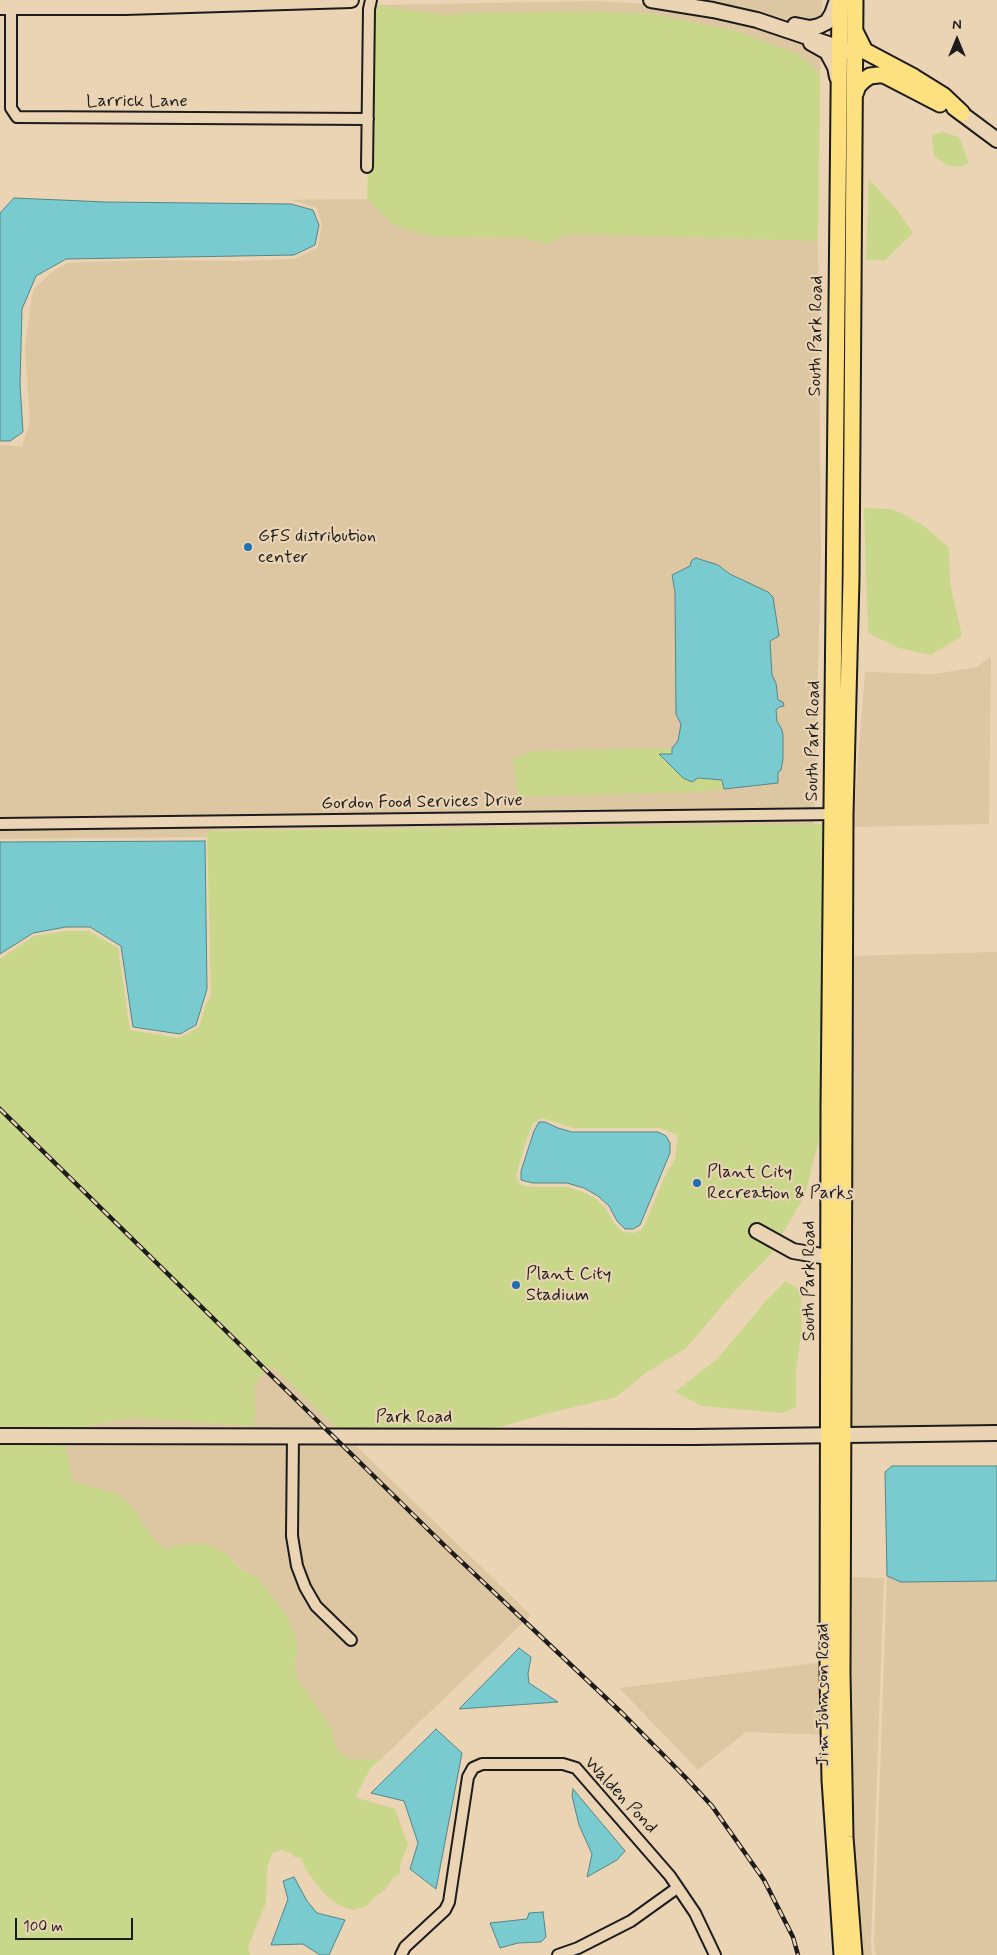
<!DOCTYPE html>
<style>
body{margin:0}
#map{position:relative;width:997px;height:1955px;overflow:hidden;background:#ead4b3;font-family:Mynerve,sans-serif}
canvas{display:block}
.north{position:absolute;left:932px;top:15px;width:50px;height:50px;-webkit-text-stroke:4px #ead4b3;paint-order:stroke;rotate:0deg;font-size:14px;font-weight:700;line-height:20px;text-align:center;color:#1c1c1c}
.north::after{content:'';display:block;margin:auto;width:18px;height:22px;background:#1c1c1c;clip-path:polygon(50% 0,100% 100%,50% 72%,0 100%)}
.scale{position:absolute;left:15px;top:1918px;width:118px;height:22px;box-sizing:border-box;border:2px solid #1c1c1c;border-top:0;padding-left:6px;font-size:15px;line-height:18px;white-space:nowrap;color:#1c1c1c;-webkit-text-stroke:4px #ead4b3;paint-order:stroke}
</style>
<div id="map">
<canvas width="997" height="1955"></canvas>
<div class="north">N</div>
<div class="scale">100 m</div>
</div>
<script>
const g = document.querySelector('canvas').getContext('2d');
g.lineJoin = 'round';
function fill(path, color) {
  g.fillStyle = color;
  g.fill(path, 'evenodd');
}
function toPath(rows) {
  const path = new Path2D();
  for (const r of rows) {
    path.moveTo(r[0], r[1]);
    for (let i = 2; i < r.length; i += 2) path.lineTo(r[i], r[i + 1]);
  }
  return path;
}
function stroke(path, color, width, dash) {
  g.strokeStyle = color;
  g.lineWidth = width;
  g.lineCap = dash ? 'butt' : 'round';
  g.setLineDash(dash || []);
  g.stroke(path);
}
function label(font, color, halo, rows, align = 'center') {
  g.font = font + ' Mynerve,sans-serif';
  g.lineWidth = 4.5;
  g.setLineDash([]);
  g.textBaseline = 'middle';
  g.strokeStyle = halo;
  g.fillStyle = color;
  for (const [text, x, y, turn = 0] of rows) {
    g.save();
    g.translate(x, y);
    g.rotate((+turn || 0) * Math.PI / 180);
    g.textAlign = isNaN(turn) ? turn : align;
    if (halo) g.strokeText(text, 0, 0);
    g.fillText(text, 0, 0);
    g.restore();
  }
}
const built = toPath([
 [685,0,822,0,821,20,810,23,759,15],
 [597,1,647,4,756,24,773,34,813,49,821,54,820,73,798,54,736,31,652,14,591,11,468,13,445,15,374,5],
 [367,199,395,226,435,237,526,238,546,244,569,234,818,241,821,551,814,825,226,830,207,831,207,837,0,839,0,445,22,447,30,421,25,348,32,295,35,288,52,272,67,263,149,260,234,261,294,259,317,248,318,246,322,225,317,209,315,207,291,200,262,200],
 [718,565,748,583,772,675,776,683,778,700,784,706,779,707,776,710,777,721,782,730,783,735,783,759,778,772,778,783,695,792,533,751,672,748,678,741,681,724,676,714,675,592,672,575,690,566],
 [991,656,989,824,853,827,865,672,934,674,977,667],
 [997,952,997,1428,848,1431,849,956],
 [272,1365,342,1432,77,1432,93,1425,130,1418,253,1426,254,1387,264,1372],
 [69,1441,351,1441,531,1615,381,1759,367,1760,350,1759,337,1750,332,1730,314,1702,299,1682,294,1668,297,1653,282,1608,226,1554,190,1544,165,1548,155,1541,143,1524,73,1481,66,1449],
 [887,1576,997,1577,997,1955,876,1955,874,1944],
 [847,1577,884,1578,871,1943,872,1955,858,1955,849,1837],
 [824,1662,825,1735,746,1732,698,1770,619,1688]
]);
const green = toPath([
 [374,5,445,15,468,13,591,11,652,14,736,31,798,54,820,73,818,241,569,234,546,244,526,238,435,237,395,226,367,199,368,171,371,171],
 [943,132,959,137,969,163,959,167,946,165,934,156,932,135],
 [869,179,897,210,913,233,885,260,866,260],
 [864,508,891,509,905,515,924,526,949,548,950,583,962,636,931,655,899,648,868,633],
 [672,748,673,754,659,755,683,778,722,780,724,789,695,792,518,797,513,759,533,751],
 [828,824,825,1116,805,1195,771,1254,732,1294,686,1348,647,1372,616,1397,549,1413,500,1427,462,1432,342,1432,272,1366,264,1372,254,1387,256,1417,253,1426,130,1418,93,1425,77,1432,0,1432,0,959,34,936,66,931,89,931,118,948,130,1030,179,1038,199,1027,206,1004,211,996,207,831],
 [542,1118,573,1128,659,1128,678,1135,675,1159,664,1178,646,1222,641,1230,634,1233,623,1232,614,1223,606,1209,596,1199,583,1192,567,1187,533,1187,523,1186,518,1182,516,1175,526,1142,533,1123],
 [785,1281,801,1290,802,1328,796,1371,796,1407,782,1413,702,1406,675,1392,717,1359,766,1301],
 [0,1441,69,1441,66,1449,73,1481,117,1494,131,1506,155,1541,165,1548,190,1544,209,1544,226,1554,243,1571,256,1577,282,1608,290,1623,297,1641,297,1653,294,1668,299,1682,314,1702,332,1730,337,1750,351,1759,367,1760,381,1759,370,1769,356,1796,358,1798,395,1809,408,1845,400,1864,400,1874,393,1878,385,1890,375,1897,367,1906,353,1910,343,1907,331,1900,322,1891,306,1870,301,1858,294,1857,291,1853,281,1850,272,1853,267,1868,266,1903,248,1947,250,1955,0,1955]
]);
const water = toPath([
 [14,198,106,202,291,204,313,210,319,225,315,245,294,255,66,259,36,276,22,309,20,384,23,432,10,441,0,441,0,213,14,198],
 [696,558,718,565,730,574,768,592,773,597,779,636,770,641,772,675,776,683,778,700,783,702,784,706,779,707,776,710,777,721,782,730,783,735,783,759,781,770,778,772,778,783,724,789,722,780,698,778,692,782,683,778,659,754,672,754,672,748,678,741,681,724,676,714,675,592,672,575,690,566,692,560,696,558],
 [205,841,207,989,196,1025,180,1034,133,1027,121,946,90,927,66,927,33,933,0,954,0,842,205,841],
 [539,1122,545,1122,558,1128,572,1132,658,1132,666,1136,670,1143,670,1153,640,1225,633,1229,625,1229,617,1221,609,1206,598,1196,584,1188,567,1183,533,1183,521,1180,521,1171,534,1131,539,1122],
 [892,1466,997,1466,997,1581,901,1582,887,1576,885,1472,892,1466],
 [519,1648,531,1657,528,1674,529,1683,558,1702,459,1709,519,1648],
 [436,1729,462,1753,436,1889,410,1869,418,1843,404,1801,371,1793,436,1729],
 [573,1789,625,1851,617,1860,587,1877,592,1854,579,1825,572,1796,573,1789],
 [294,1877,307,1901,317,1913,345,1920,329,1955,320,1955,303,1944,271,1945,288,1899,283,1881,294,1877],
 [543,1912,546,1937,541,1942,518,1943,500,1948,490,1923,527,1919,529,1913,543,1912]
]);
const street = toPath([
 [11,7,11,108,17,117,368,119],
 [367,167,369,9,371,0],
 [0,824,837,814],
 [293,1436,292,1536,297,1566,305,1587,316,1606,351,1640],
 [401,1955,405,1947,445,1910,449,1902,468,1777,473,1768,482,1764,563,1764,576,1768,670,1876,695,1913,715,1955],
 [558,1955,578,1948,631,1921,677,1888]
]);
const secondary = toPath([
 [651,0,713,10,757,20,849,51],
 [0,7,125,7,351,0],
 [795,25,810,28,819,26,827,22,832,14,837,0],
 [811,43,827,52,835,67,837,77],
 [954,108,997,140],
 [757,1231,793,1251,839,1259],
 [0,1436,694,1437,997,1433]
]);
const primary = toPath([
 [840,0,829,1108,828,1673,830,1780,842,1955],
 [856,33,865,51,914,77,943,95,962,113],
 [855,94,858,86,864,80,870,76,878,75,884,75,940,104],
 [854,1955,845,1837,842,1673,845,814,851,579,855,0]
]);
const rail = toPath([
 [0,1109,446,1547,624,1715,687,1779,712,1806,764,1880,793,1937,798,1955]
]);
const markers = [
 [248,547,5,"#1f6fb2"],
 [697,1183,5,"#1f6fb2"],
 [516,1285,5,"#1f6fb2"]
];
const streetNames = [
 ["Larrick Lane",137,102],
 ["South Park Road",817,336,-89],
 ["South Park Road",814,741,-89],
 ["Gordon Food Services Drive",422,803,-1],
 ["South Park Road",810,1281,-90],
 ["Park Road",414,1418],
 ["Jim Johnson Road",824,1695,-90],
 ["Walden Pond",620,1796,47]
];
const poiNames = [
 ["GFS distribution",258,537],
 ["center",258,558],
 ["Plant City",707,1173],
 ["Recreation & Parks",707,1194],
 ["Plant City",526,1275],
 ["Stadium",526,1296]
];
fill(built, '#ddc6a2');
fill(green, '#c9d78b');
fill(water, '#79cbd0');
stroke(water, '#548588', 1);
stroke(street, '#1c1c1c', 14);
stroke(secondary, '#1c1c1c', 18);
stroke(primary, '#1c1c1c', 19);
stroke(street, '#ead4b3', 10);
stroke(secondary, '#ead4b3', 14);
stroke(primary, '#fde080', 15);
stroke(rail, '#1c1c1c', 4.5);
stroke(rail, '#ead4b3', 2.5, [8]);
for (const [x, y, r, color] of markers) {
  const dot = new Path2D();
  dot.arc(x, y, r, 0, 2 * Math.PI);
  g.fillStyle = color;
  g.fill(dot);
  stroke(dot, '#ead4b3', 2);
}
label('18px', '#1c1c1c', '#ead4b3', streetNames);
label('18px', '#1c1c1c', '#ead4b3', poiNames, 'left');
</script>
